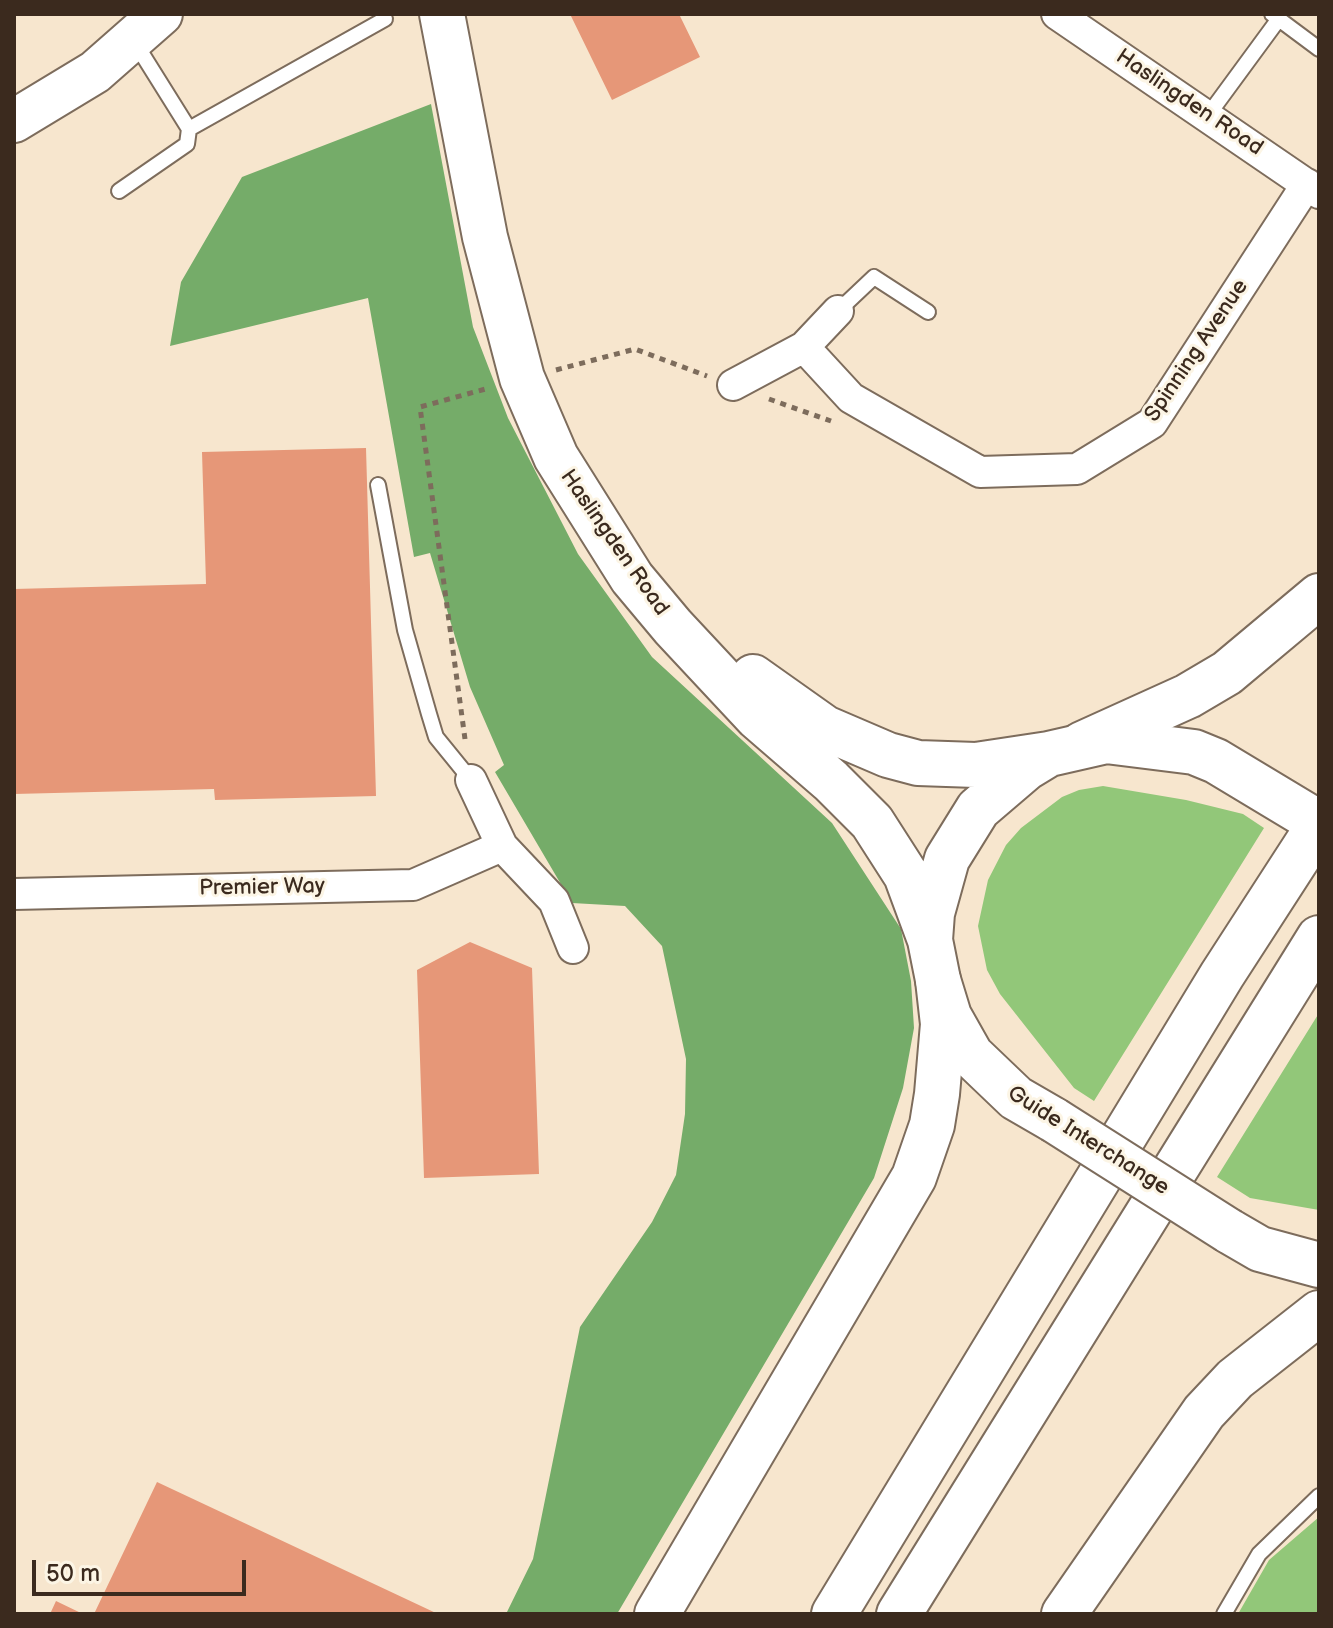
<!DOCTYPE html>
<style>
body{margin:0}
#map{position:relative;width:1333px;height:1628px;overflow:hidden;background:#f7e6ce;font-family:"Balsamiq Sans",sans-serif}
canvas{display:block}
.frame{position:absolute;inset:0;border:16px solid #3b2a1e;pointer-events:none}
.scale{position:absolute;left:32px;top:1560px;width:214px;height:36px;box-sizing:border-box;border:4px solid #3b2a1e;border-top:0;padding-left:10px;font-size:24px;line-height:28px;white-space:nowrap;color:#3b2a1e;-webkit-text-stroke:6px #fcf5e5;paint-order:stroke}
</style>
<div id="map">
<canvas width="1333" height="1628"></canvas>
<div class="frame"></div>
<div class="scale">50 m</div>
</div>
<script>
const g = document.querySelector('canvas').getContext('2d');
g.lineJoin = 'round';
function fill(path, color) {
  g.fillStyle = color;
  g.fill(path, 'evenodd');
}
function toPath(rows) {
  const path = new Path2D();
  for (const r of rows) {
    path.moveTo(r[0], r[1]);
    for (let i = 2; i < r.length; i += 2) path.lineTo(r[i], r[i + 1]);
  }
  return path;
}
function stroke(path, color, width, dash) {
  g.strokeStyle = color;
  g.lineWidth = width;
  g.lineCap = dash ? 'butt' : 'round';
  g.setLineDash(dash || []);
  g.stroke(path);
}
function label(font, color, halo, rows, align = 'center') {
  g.font = font + ' "Balsamiq Sans",sans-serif';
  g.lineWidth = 6;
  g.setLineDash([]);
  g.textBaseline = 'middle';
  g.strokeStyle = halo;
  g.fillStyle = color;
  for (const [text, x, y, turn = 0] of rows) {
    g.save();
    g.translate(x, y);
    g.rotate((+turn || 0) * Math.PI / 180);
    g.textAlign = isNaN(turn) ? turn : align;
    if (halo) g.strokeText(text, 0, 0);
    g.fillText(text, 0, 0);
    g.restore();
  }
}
const green = toPath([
 [1103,786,1186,800,1243,814,1264,828,1094,1101,1074,1088,1000,994,987,970,978,926,988,880,1006,845,1021,828,1062,797,1079,790],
 [1319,1013,1319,1210,1250,1198,1217,1177],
 [1319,1517,1319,1614,1238,1614,1269,1560]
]);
const forest = toPath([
 [431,104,473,327,508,418,578,554,652,657,832,823,901,929,911,981,914,1028,903,1088,874,1178,617,1614,506,1614,533,1559,580,1327,652,1222,676,1175,685,1114,686,1059,662,946,625,906,572,903,495,772,504,765,470,687,430,553,414,557,368,298,170,346,181,282,242,177]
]);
const building = toPath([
 [570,14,679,14,700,57,612,100],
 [366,448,376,796,215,800,214,789,14,794,14,589,206,584,202,452],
 [470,942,532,968,539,1174,424,1178,417,970],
 [157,1482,438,1614,94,1614],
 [56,1601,83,1614,50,1614]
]);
const path = toPath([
 [556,370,635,349,707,376],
 [769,399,831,421],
 [465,739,420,407,489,388]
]);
const service = toPath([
 [1272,14,1319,49],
 [134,41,189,129],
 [1209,114,1278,20],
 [119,191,187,144,189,129,385,19],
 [838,311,874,277,928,312],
 [378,485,405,630,429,714,436,737,471,780],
 [1224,1614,1259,1554,1319,1496]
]);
const minor = toPath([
 [1057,14,1319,193],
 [804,347,851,398,980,472,1077,469,1152,423,1307,184],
 [733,385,804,347,838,311],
 [471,780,502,846,554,901,573,948],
 [14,894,413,885,502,846]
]);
const secondary = toPath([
 [14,121,95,72,161,14]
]);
const trunk = toPath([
 [442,14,485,237,522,378,556,457,632,578,673,627,757,717,831,781,872,822,906,875,930,940],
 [753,677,825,728,888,755,918,763,976,765,1049,754],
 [1054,1120,1016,1098,971,1055,949,1016,938,980,930,940,932,913,947,859,978,809,1026,768,1049,754,1106,741,1194,752,1216,761,1319,823],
 [1229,1231,1260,1249,1319,1265]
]);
const motorway = toPath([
 [1082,744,1188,696,1227,673,1319,596],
 [657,1614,914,1177,932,1125,937,1094,943,1024,938,980],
 [834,1614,1222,975,1319,825],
 [899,1614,1319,938],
 [1064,1614,1204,1412,1235,1379,1319,1313]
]);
const trunkBridge = toPath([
 [1054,1120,1229,1231]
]);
const streetNames = [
 ["Haslingden Road",1189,103,34],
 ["Spinning Avenue",1197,351,-56],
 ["Haslingden Road",614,543,55],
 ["Premier Way",262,888,-1],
 ["Guide Interchange",1088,1141,32]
];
fill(green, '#92c779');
fill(forest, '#75ac69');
fill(building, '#e69778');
stroke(service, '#7d6c5c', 18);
stroke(minor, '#7d6c5c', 34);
stroke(secondary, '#7d6c5c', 46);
stroke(trunk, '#7d6c5c', 48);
stroke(motorway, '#7d6c5c', 48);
stroke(path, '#7d6c5c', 5, [6, 6]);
stroke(service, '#fff', 14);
stroke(minor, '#fff', 30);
stroke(secondary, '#fff', 42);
stroke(trunk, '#fff', 44);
stroke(motorway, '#fff', 44);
stroke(trunkBridge, '#7d6c5c', 48, []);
stroke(trunkBridge, '#fff', 44);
label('22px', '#3b2a1e', '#fcf5e5', streetNames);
</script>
